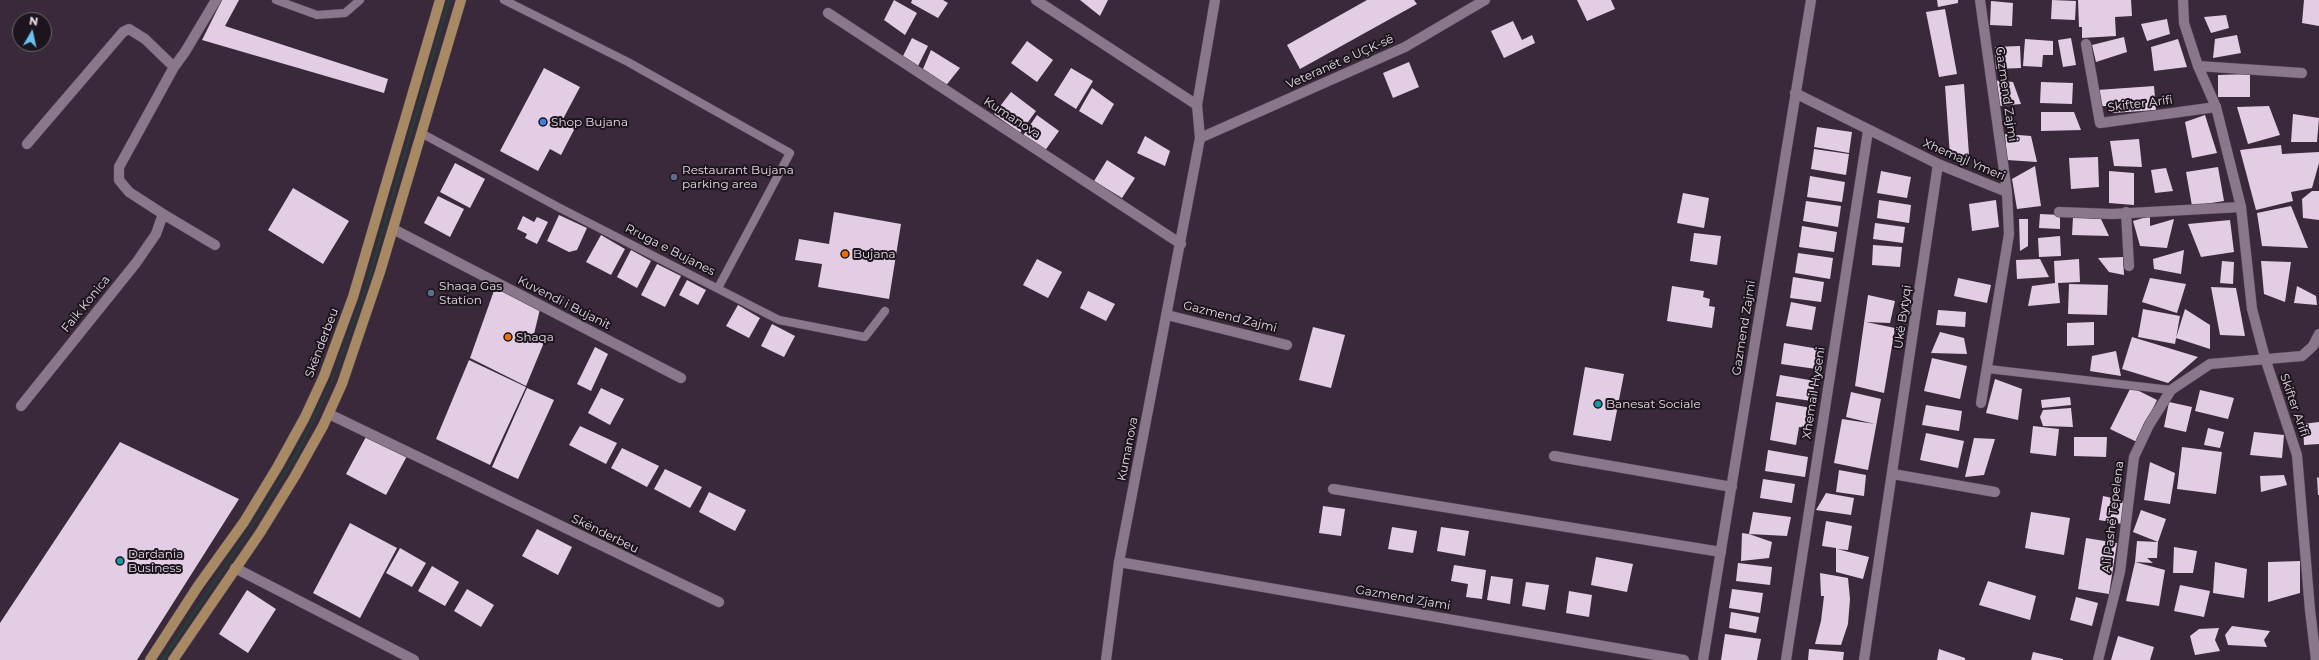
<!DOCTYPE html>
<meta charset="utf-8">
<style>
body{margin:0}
#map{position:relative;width:2319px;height:660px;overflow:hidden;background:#3a293b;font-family:Montserrat,sans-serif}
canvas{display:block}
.north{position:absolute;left:12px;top:12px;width:40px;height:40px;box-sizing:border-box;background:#1c151d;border:1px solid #6c636c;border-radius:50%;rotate:9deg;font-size:11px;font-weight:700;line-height:16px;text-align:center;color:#e3d8e3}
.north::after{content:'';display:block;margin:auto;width:14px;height:18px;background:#6ac3f1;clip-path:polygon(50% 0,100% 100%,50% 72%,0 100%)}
</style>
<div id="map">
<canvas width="2319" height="660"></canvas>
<div class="north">N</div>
</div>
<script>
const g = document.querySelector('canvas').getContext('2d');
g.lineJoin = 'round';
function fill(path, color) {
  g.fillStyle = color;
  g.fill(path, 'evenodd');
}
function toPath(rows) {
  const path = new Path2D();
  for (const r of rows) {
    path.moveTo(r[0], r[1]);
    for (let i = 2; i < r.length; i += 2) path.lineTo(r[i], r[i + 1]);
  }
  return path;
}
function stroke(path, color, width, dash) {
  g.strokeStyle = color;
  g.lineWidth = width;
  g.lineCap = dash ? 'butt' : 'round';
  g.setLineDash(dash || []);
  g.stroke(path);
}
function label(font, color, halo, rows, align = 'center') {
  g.font = font + ' Montserrat,sans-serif';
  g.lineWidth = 4;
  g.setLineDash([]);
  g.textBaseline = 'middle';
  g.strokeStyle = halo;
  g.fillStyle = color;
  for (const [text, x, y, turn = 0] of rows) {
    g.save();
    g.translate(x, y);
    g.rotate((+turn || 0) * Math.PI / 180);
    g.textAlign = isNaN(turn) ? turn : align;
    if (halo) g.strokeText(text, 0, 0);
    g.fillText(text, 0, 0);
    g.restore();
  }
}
const green = toPath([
 [448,0,450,0,368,285,334,378,299,452,258,518,164,660,161,660,257,517,297,451,333,377,366,285]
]);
const building = toPath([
 [222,0,239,0,225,26,388,79,384,93,202,40],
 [894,0,917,13,905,35,884,20],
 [912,0,943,0,948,3,938,18,911,3],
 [1080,0,1108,0,1100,16],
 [1367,0,1414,0,1417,4,1300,69,1287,45],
 [1577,0,1611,0,1615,9,1587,21],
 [1937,0,1958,0,1958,3,1938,7],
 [2052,0,2076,1,2075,20,2051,19],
 [2078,0,2131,0,2132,16,2115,17,2116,36,2082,38,2082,27,2079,27],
 [2304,0,2319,0,2319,26,2302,23],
 [1991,1,2013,3,2012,26,1990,25],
 [1945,9,1957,74,1939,77,1926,12],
 [2226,15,2229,28,2211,33,2204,17],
 [2167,19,2170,34,2147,41,2141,24],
 [1513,21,1522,40,1532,35,1535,43,1504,58,1491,31],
 [2237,35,2241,53,2213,58,2215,39],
 [2124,37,2127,52,2096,62,2092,45],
 [912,38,928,46,917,68,902,58],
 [2071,38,2076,65,2063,67,2058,40],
 [2025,39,2053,41,2053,55,2043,55,2042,67,2023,66],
 [2178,39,2187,67,2154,71,2151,47],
 [1027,41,1053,60,1037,82,1011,63],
 [2020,46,2021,68,1996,69,1995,47],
 [931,50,960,68,944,88,923,69],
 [1409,62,1419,87,1393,98,1383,73],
 [544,68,580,87,563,119,576,126,561,155,550,149,538,171,500,151],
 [1071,68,1093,81,1076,109,1054,95],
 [2250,74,2250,97,2218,97,2218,75],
 [1991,80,2013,82,2021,104,1999,106],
 [2041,82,2073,83,2072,104,2040,103],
 [1964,84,1969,155,1950,156,1945,86],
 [2154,86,2156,110,2112,113,2112,106,2098,106,2097,90],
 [1092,88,1114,104,1102,125,1079,111],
 [1011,92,1036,111,1020,133,994,114],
 [2269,106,2280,135,2248,144,2237,107],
 [2041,112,2074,112,2081,130,2041,131],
 [2293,114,2319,118,2317,142,2291,142],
 [1037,115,1059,131,1044,152,1022,137],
 [2205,115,2217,153,2192,158,2185,122],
 [1817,127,1852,132,1849,153,1814,147],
 [2005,134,2031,136,2037,162,2007,160],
 [1145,136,1170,151,1165,166,1137,153],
 [2139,139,2142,167,2114,166,2110,141],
 [2281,145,2282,154,2319,152,2319,163,2312,188,2291,192,2293,201,2256,210,2240,150],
 [1814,149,1849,154,1846,175,1811,169],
 [2098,157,2099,187,2071,189,2069,158],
 [1107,160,1135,178,1122,198,1094,181],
 [455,163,485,179,470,208,440,192],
 [2035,166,2041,206,2017,209,2012,179],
 [2218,167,2224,201,2192,206,2186,172],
 [2166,168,2173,191,2155,193,2151,170],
 [1881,171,1911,177,1907,198,1877,193],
 [2109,171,2134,173,2134,205,2109,203],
 [1810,176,1845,182,1842,202,1807,197],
 [293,188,349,221,323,264,268,230],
 [2312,191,2319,191,2319,220,2303,218,2302,199],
 [1683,193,1709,198,1704,228,1677,223],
 [438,196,464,209,450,237,424,223],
 [1879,200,1911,205,1909,223,1877,218],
 [1996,200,1999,227,1972,231,1969,204],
 [1806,201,1841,206,1838,227,1803,221],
 [2291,206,2308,248,2262,246,2257,213],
 [834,212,901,224,889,299,818,287,822,264,795,260,799,239,829,244],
 [2040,214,2060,215,2060,229,2039,228],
 [559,215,587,228,577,250,569,252,547,241],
 [523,216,534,222,537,217,548,222,537,244,525,238,527,234,517,229],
 [2150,216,2150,226,2174,219,2167,248,2140,246,2133,221],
 [2073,217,2101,219,2109,236,2072,235],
 [2019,219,2028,219,2028,246,2020,251],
 [2230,220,2234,252,2201,257,2188,224],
 [1875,223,1905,227,1903,243,1873,239],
 [1802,226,1837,232,1834,252,1799,247],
 [1694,233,1721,236,1717,265,1690,261],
 [601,235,625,249,611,275,586,262],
 [2060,236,2061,256,2039,257,2038,238],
 [1873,245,1902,247,1900,267,1872,265],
 [631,250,651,261,637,288,617,277],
 [2184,250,2181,274,2154,269,2153,259],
 [1798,253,1833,258,1830,279,1795,273],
 [2123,257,2124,275,2109,272,2098,258],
 [1037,259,1062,272,1048,298,1023,285],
 [2040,259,2049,277,2017,279,2016,260],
 [2079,259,2080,282,2058,283,2060,303,2028,306,2032,286,2055,283,2054,261],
 [2222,261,2234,262,2233,284,2220,283],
 [2261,261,2291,262,2285,302,2264,294],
 [657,264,681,276,665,307,641,295],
 [1793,277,1824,282,1821,302,1790,298],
 [1958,278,1991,285,1987,303,1954,296],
 [2150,278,2186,284,2177,313,2142,302],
 [687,280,706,290,698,305,679,295],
 [2069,284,2108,285,2107,315,2068,314],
 [496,285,540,309,534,334,545,340,526,386,470,358],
 [1672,286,1704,291,1703,297,1710,299,1709,306,1715,307,1712,328,1667,321],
 [2297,286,2316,296,2317,305,2294,303],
 [2211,287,2236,288,2245,336,2220,335],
 [1088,291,1115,304,1106,321,1080,308],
 [1868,295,1895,301,1890,323,1866,322,1895,328,1884,393,1855,386],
 [1791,302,1816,307,1812,330,1786,326],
 [738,305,760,318,749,338,726,326],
 [2143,309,2180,316,2175,344,2138,337],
 [2185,309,2210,325,2210,349,2176,338],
 [1938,310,1966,312,1965,327,1936,325],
 [2094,322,2094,345,2067,346,2067,323],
 [772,324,795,336,784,357,761,346],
 [1313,327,1345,335,1331,388,1299,380],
 [1940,332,1964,338,1967,354,1931,353],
 [2132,337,2198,357,2168,383,2122,369],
 [1784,343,1819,349,1816,369,1781,364],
 [595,347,608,354,591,391,577,384],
 [2116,351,2121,376,2090,371,2092,356],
 [1932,358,1967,366,1960,399,1924,391],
 [469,360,526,387,490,465,436,439],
 [1585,367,1624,374,1611,441,1573,435],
 [1780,375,1815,381,1812,401,1776,396],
 [1995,379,2022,389,2018,420,1986,413],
 [2131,387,2157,400,2137,442,2110,429],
 [527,388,554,400,518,479,492,467],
 [601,388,624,399,610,425,588,413],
 [2200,390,2234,398,2228,419,2195,411],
 [1851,392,1881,399,1868,470,1834,463,1842,419,1875,424,1846,417],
 [2070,397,2071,405,2042,408,2041,400],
 [1776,402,1812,408,1808,428,1799,427,1796,445,1770,440],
 [2169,402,2192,407,2186,432,2164,427],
 [1926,405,1962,411,1959,431,1922,425],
 [2071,408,2073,427,2043,426,2040,417,2043,410],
 [2319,422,2319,444,2304,445,2303,424],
 [580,426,617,443,606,464,569,445],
 [2033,426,2059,429,2056,456,2030,453],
 [2208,428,2224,432,2220,448,2204,445],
 [2254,432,2284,435,2282,458,2250,455],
 [1926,433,1964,441,1958,468,1920,460],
 [367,435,407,456,386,495,346,474],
 [2074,437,2107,437,2106,457,2074,456],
 [1974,438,1995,439,1984,475,1965,477],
 [120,442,239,499,137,660,0,660,0,623],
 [2182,447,2222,452,2216,494,2177,489],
 [622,448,659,466,647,487,611,468],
 [1768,450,1808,457,1805,477,1765,471],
 [2150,462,2175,473,2170,504,2144,500],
 [665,469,702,487,690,508,654,489],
 [1839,470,1866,475,1864,496,1836,492],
 [2284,475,2287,485,2261,492,2260,476],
 [2317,477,2319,478,2319,495,2318,495],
 [1763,479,1795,484,1792,503,1760,498],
 [709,492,746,510,735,531,699,512],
 [1826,493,1854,498,1851,515,1816,510],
 [2103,496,2126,501,2122,524,2099,520],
 [1323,506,1345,509,1341,536,1319,533],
 [2141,510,2166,519,2158,542,2133,532],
 [1753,512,1791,517,1787,536,1749,534,1772,542,1769,558,1741,561,1742,533,1749,534],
 [2031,512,2070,518,2064,555,2025,548],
 [1826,521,1852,526,1848,550,1837,549,1869,557,1863,579,1836,572,1836,548,1822,546],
 [350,523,397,548,360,618,313,593],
 [1392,527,1417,531,1413,553,1388,549],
 [1441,527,1469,531,1465,556,1437,551],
 [537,529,572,547,558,575,522,556],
 [2086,538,2117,543,2109,594,2078,589],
 [2137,541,2158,542,2157,558,2147,558,2153,563,2135,562,2165,570,2159,606,2126,601,2135,562],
 [2174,547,2197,551,2193,573,2173,573],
 [400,548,426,563,412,587,386,573],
 [1596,557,1633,564,1627,592,1591,585],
 [2300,561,2300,593,2268,602,2268,562],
 [2215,562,2247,569,2244,598,2213,593],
 [1738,563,1772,567,1770,585,1736,581],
 [1454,565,1486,570,1482,599,1466,597,1468,584,1451,581],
 [432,566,459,582,445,606,418,591],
 [1820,573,1848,578,1850,599,1848,624,1841,645,1815,644,1821,621,1824,596,1821,596],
 [1491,576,1513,579,1510,604,1487,600],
 [1988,581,2036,596,2030,620,1979,605],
 [1526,582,1549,585,1545,610,1522,606],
 [2180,585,2210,591,2204,617,2174,611],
 [467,589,494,605,481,627,454,611],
 [1732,589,1763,593,1760,613,1729,608],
 [247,590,276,609,248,653,219,634],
 [1569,591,1592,595,1589,617,1566,613],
 [2076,597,2098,603,2092,626,2070,620],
 [1731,612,1759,617,1756,633,1729,628],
 [2232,626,2270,631,2264,640,2267,647,2228,645,2225,635],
 [2219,628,2215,640,2220,651,2195,655,2190,636,2199,629],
 [1725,634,1761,639,1757,660,1721,660],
 [2118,636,2154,647,2150,660,2111,660],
 [1809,649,1844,652,1843,660,1808,660],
 [1939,649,1965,658,1965,660,1937,660],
 [2033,652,2063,659,2063,660,2031,660]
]);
const service = toPath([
 [276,0,317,15,345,13,360,0],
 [504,0,628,62,790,153,718,288],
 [421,133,558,207,779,320,865,337,885,311],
 [1988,369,2171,390]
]);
const minor = toPath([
 [1036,0,1197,105],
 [1980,0,2007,192,2009,234,1981,403],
 [828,13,1181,244],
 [2086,44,2100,123,2216,107],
 [2198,66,2302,73],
 [1795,93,1938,164,2007,192],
 [1200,138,1405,47,1485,0],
 [27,144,123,32,129,29,145,39,174,67],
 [2059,212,2112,214,2241,207],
 [2126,212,2129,266],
 [163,214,215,245],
 [393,229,681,378],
 [1167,315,1287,345],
 [21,406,136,263,156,234,163,214,129,192,119,180,119,167,174,67,185,52,216,0],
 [329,414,719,602],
 [1554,456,1732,487],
 [1893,474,1995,492],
 [1333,489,1721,552],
 [1119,562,1684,660],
 [235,568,414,660],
 [1703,660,1811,0],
 [1786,660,1868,131],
 [1864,660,1938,164],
 [2098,660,2120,572,2134,457,2149,425,2171,390,2210,364,2302,356,2313,346,2319,334]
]);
const tertiary = toPath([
 [2183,0,2184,23,2198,66,2216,107,2241,207,2252,309,2265,358,2297,455,2310,610,2316,660]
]);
const secondary = toPath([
 [1106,660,1119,562,1200,138,1197,105,1215,0]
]);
const primary = toPath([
 [150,660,198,586,244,522,278,466,305,417,324,376,353,297,440,0],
 [173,660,260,533,295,476,323,426,342,384,380,272,461,0]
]);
const markers = [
 [543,122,4,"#3f7fe0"],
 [674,177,4,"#5c6f8a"],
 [845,254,4,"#e8710a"],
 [431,293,4,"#5c6f8a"],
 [508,337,4,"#e8710a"],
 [1598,404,4,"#0f9aa8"],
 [120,561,4,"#0f9aa8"]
];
const streetNames = [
 ["Veteranët e UÇK-së",1340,62,-24],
 ["Gazmend Zajmi",2006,94,82],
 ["Skifter Arifi",2140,104,-7],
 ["Kumanova",1012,118,33],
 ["Xhemajl Ymeri",1964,160,23],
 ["Rruga e Bujanes",670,250,27],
 ["Kuvendi i Bujanit",564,303,27],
 ["Faik Konica",86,304,-51],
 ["Gazmend Zajmi",1230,317,14],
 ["Ukë Bytyqi",1903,317,-82],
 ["Gazmend Zajmi",1744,328,-81],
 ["Skënderbeu",322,343,-69],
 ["Xhemail Hyseni",1814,393,-81],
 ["Skifter Arifi",2294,405,71],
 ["Kumanova",1128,449,-79],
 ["Ali Pashë Tepelena",2113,517,-83],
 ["Skënderbeu",605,534,26],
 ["Gazmend Zjami",1403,598,10]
];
const poiNames = [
 ["Shop Bujana",551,122],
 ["Restaurant Bujana",682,170],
 ["parking area",682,184],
 ["Bujana",853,254],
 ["Shaqa Gas",439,286],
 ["Station",439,300],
 ["Shaqa",516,337],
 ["Banesat Sociale",1606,404],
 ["Dardania",128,554],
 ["Business",128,568]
];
fill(green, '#1a4632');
fill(building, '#e3cde4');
stroke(service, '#534553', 9);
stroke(minor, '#534553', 11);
stroke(tertiary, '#534553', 11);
stroke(secondary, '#534553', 11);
stroke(primary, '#534553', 11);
stroke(service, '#8a778b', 8);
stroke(minor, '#8a778b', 10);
stroke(tertiary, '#8a778b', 10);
stroke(secondary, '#8a778b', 10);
stroke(primary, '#a78a63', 10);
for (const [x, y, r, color] of markers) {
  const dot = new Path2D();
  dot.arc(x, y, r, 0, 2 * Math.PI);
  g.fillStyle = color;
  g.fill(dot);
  stroke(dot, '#1c151d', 1.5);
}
label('12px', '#e3d8e3', '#1c151d', streetNames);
label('12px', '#e3d8e3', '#1c151d', poiNames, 'left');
</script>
